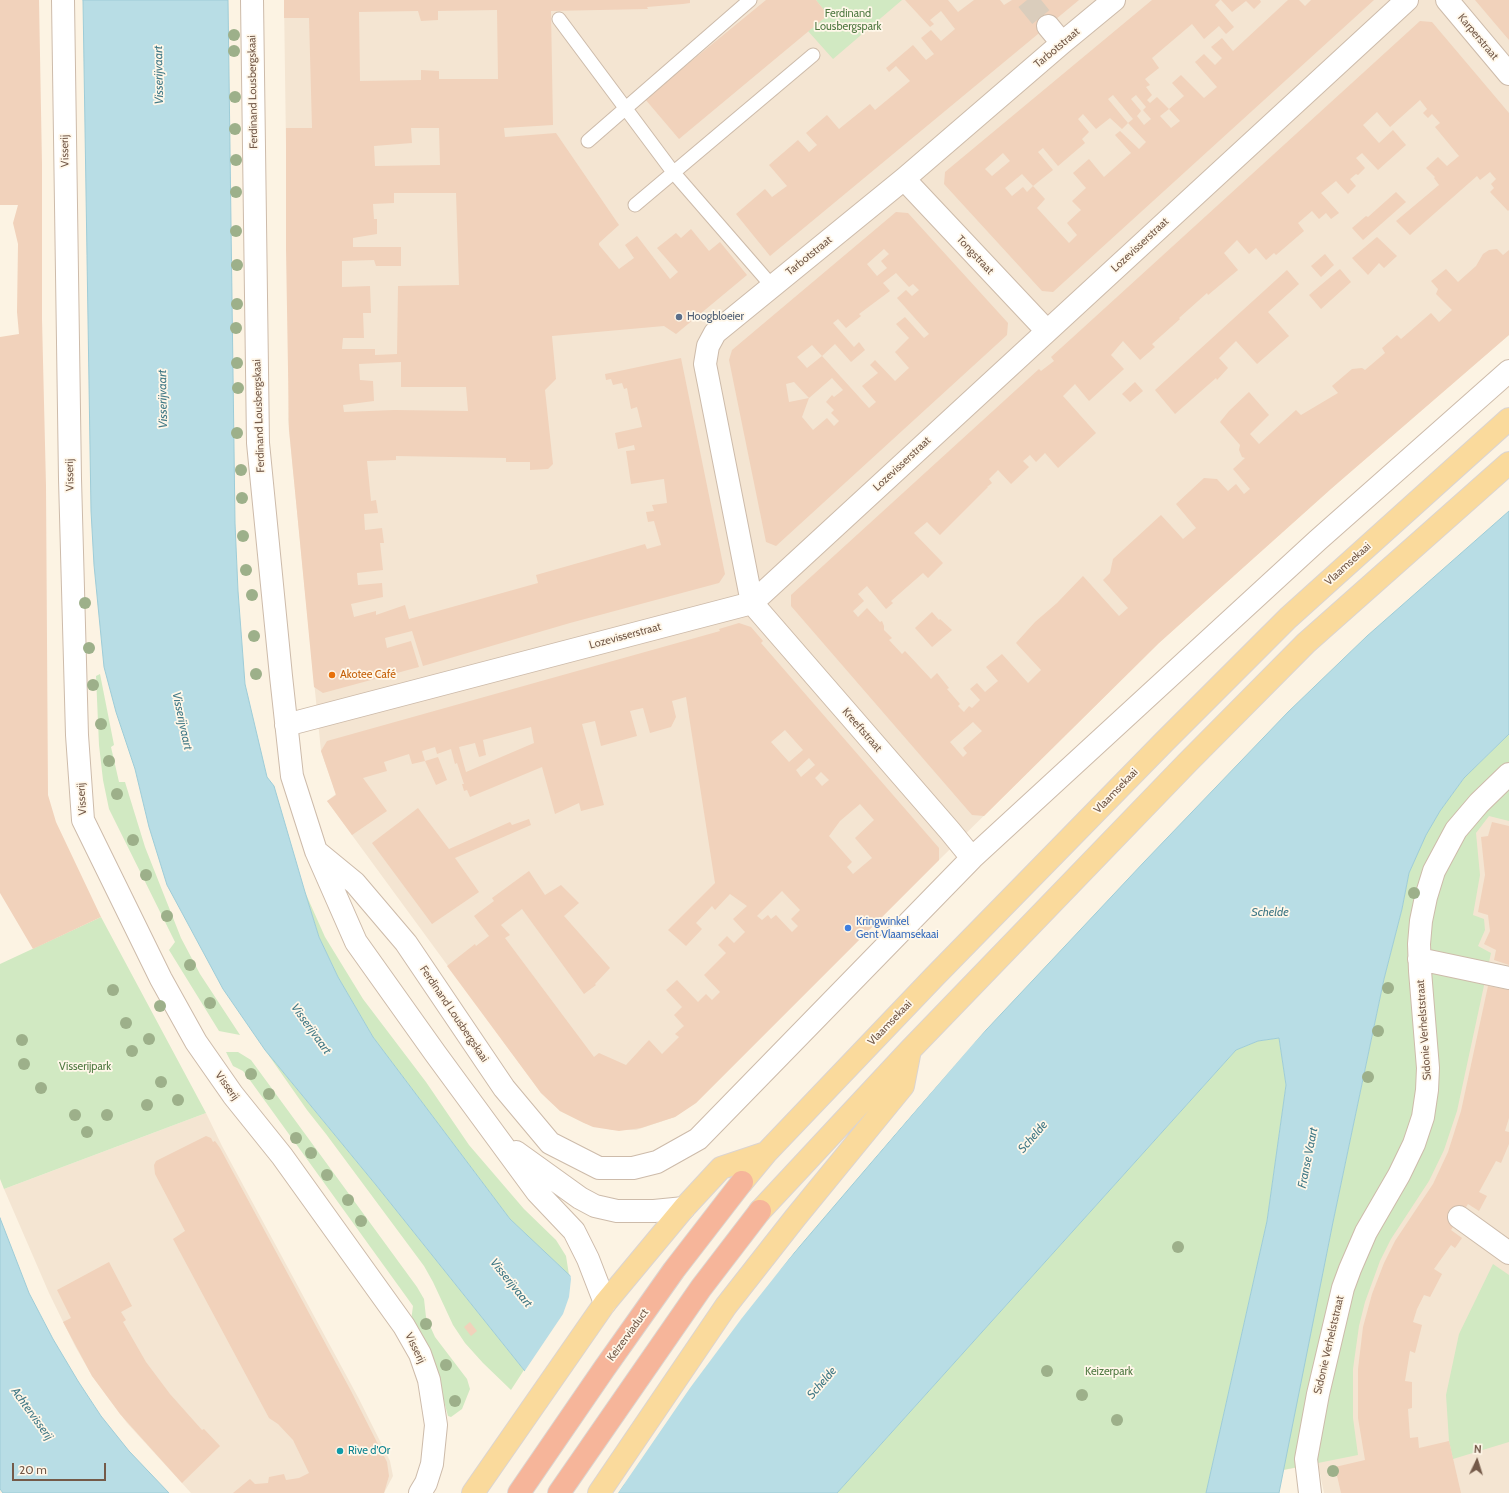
<!DOCTYPE html>
<meta charset="utf-8">
<style>
body{margin:0}
#map{position:relative;width:1509px;height:1493px;overflow:hidden;background:#fcf3e3;font-family:Cabin,sans-serif}
canvas{display:block}
.north{position:absolute;left:1457px;top:1441px;width:40px;height:40px;-webkit-text-stroke:3px #fff7e9;paint-order:stroke;rotate:4deg;font-size:11px;font-weight:700;line-height:16px;text-align:center;color:#745a49}
.north::after{content:'';display:block;margin:auto;width:14px;height:18px;background:#745a49;clip-path:polygon(50% 0,100% 100%,50% 72%,0 100%)}
.scale{position:absolute;left:12px;top:1463px;width:94px;height:18px;box-sizing:border-box;border:2px solid #745a49;border-top:0;padding-left:5px;font-size:12px;line-height:14px;white-space:nowrap;color:#745a49;-webkit-text-stroke:3px #fff7e9;paint-order:stroke}
</style>
<div id="map">
<canvas width="1509" height="1493"></canvas>
<div class="north">N</div>
<div class="scale">20 m</div>
</div>
<script>
const g = document.querySelector('canvas').getContext('2d');
g.lineJoin = 'round';
function fill(path, color) {
  g.fillStyle = color;
  g.fill(path, 'evenodd');
}
function toPath(rows) {
  const path = new Path2D();
  for (const r of rows) {
    path.moveTo(r[0], r[1]);
    for (let i = 2; i < r.length; i += 2) path.lineTo(r[i], r[i + 1]);
  }
  return path;
}
function stroke(path, color, width, dash) {
  g.strokeStyle = color;
  g.lineWidth = width;
  g.lineCap = dash ? 'butt' : 'round';
  g.setLineDash(dash || []);
  g.stroke(path);
}
function label(font, color, halo, rows, align = 'center') {
  g.font = font + ' Cabin,sans-serif';
  g.lineWidth = 3.5;
  g.setLineDash([]);
  g.textBaseline = 'middle';
  g.strokeStyle = halo;
  g.fillStyle = color;
  for (const [text, x, y, turn = 0] of rows) {
    g.save();
    g.translate(x, y);
    g.rotate((+turn || 0) * Math.PI / 180);
    g.textAlign = isNaN(turn) ? turn : align;
    if (halo) g.strokeText(text, 0, 0);
    g.fillText(text, 0, 0);
    g.restore();
  }
}
const residential = toPath([
 [284,0,1509,0,1509,335,1332,488,1159,643,939,860,696,1103,675,1117,636,1130,612,1130,584,1123,560,1111,541,1093,327,801,336,794,321,751,288,421,289,365],
 [1509,734,1509,1493,1324,1493,1318,1464,1283,1470,1333,1222],
 [206,1113,222,1146,359,1399,390,1461,393,1476,384,1493,191,1493,127,1423,92,1376,75,1346,49,1293,4,1189]
]);
const green = toPath([
 [816,0,902,0,833,59,808,31,828,15],
 [100,674,114,745,111,747,119,782,125,782,145,847,181,938,200,974,240,1035,219,1031,169,950,175,942,109,809,103,780,99,745,96,676],
 [1509,734,1509,821,1489,816,1476,833,1480,875,1473,915,1484,919,1485,930,1478,946,1491,953,1457,1111,1444,1150,1429,1181,1391,1239,1380,1261,1365,1302,1359,1326,1353,1369,1353,1418,1358,1455,1283,1470,1333,1222,1384,979,1402,909,1409,873,1426,834,1440,811,1464,778],
 [305,892,325,937,363,999,426,1082,469,1145,524,1209,556,1240,566,1256,569,1275,510,1219,373,1037,338,977,319,937],
 [101,917,206,1113,4,1189,0,1179,0,964],
 [1279,1038,1286,1085,1267,1221,1206,1493,837,1493,1236,1050,1258,1041],
 [265,1050,376,1185,524,1370,511,1390,483,1363,465,1343,453,1325,433,1282,424,1266,326,1134,307,1110],
 [226,1052,238,1052,251,1060,417,1287,424,1299,426,1317,435,1337,467,1379,470,1389,462,1409,451,1417,448,1416,439,1383,411,1321,413,1306,252,1083,243,1071,233,1066],
 [1493,1264,1509,1275,1509,1442,1453,1459,1449,1441,1446,1395,1459,1334]
]);
const water = toPath([
 [83,0,228,0,235,523,238,591,245,684,267,777,274,786,305,892,319,937,338,977,373,1037,510,1219,689,1388,759,1294,971,1046,1144,862,1288,712,1367,636,1509,511,1509,734,1464,778,1440,811,1426,835,1409,873,1402,909,1384,979,1333,1222,1279,1493,1206,1493,1267,1221,1286,1085,1279,1038,1258,1041,1236,1050,837,1493,618,1493,624,1484,524,1370,376,1185,265,1050,223,989,167,885,149,827,135,769,116,712,104,667,94,565,91,511,83,0],
 [0,1218,29,1293,53,1339,78,1381,101,1416,129,1451,169,1493,3,1493,0,1489,0,1218]
]);
const pier = toPath([
 [1014,997,811,1231,742,1318,690,1388,618,1493,616,1493,621,1485,524,1372,563,1314,569,1297,571,1279,570,1272,689,1385,758,1292,970,1044]
]);
const building = toPath([
 [0,0,39,0,42,165,42,319,46,486,48,795,56,822,101,917,33,949,0,893,0,337,19,334,17,312,18,244,13,223,18,205,0,205],
 [284,0,690,0,690,3,683,4,647,7,648,9,551,11,553,125,504,128,505,137,556,133,619,225,599,243,599,245,619,269,634,258,625,245,637,236,670,279,678,272,657,248,676,233,681,238,691,229,709,251,720,242,747,275,676,334,664,326,552,336,556,379,545,390,553,464,548,469,530,470,530,462,506,462,506,458,396,456,396,460,367,461,371,501,376,500,378,513,364,514,365,530,382,528,384,543,380,543,383,570,357,573,358,585,382,583,383,597,351,604,354,617,376,611,376,615,405,605,409,619,538,583,536,575,645,544,647,549,661,545,654,521,648,522,646,512,654,511,652,505,667,503,664,479,631,484,626,451,635,450,634,445,618,449,615,433,642,427,637,407,631,409,627,388,624,389,622,383,613,385,611,379,606,380,605,374,681,358,725,574,719,583,570,623,423,666,412,631,385,638,387,648,411,641,419,667,323,693,314,687,289,429,286,249,286,128,312,128,309,18,284,18],
 [497,10,498,79,439,79,439,71,421,70,421,80,360,81,359,12,418,11,421,21,438,20,438,11],
 [411,128,439,128,440,165,375,166,374,146,412,143],
 [394,193,456,193,459,285,398,286,397,354,375,355,375,349,342,349,343,338,364,338,363,313,371,313,370,286,342,287,342,261,374,260,376,266,401,266,401,247,353,247,353,238,377,234,377,219,374,219,373,204,394,203],
 [401,362,401,387,466,387,468,411,394,410,344,412,343,405,374,401,373,381,360,380,359,364],
 [766,0,816,0,828,15,679,139,645,99],
 [905,0,948,0,958,12,974,0,1000,0,1004,5,1012,0,1079,0,770,256,736,214,765,189,772,197,787,186,769,165,798,140,809,152,817,145,806,133,827,115,839,129,870,104,875,110,910,81,896,66,889,72,886,68,913,45,926,60,934,54,921,38,931,30,941,41,955,29,941,11,930,20,934,24,930,27],
 [1152,0,1220,0,1215,5,1234,27,1226,34,1219,26,1204,39,1192,24,1152,58,1159,68,1145,79,1150,85,1146,87,1152,95,1147,100,1150,103,1157,97,1169,109,1184,96,1172,83,1181,75,1204,98,1217,87,1195,62,1204,54,1215,65,1222,58,1211,47,1222,38,1233,51,1288,0,1299,0,1305,6,1311,0,1374,0,1053,292,1042,291,944,184,945,172],
 [1113,95,1133,119,1128,123,1146,142,1139,149,1120,131,1115,135,1131,153,1104,177,1089,159,1073,173,1086,188,1072,201,1081,210,1067,223,1077,235,1069,243,1037,208,1045,199,1033,186,1027,192,1023,187,1012,196,1005,188,1022,174,1033,186,1053,170,1038,152,1043,148,1058,166,1085,143,1082,139,1089,132,1078,119,1083,114,1096,129,1110,118,1122,129,1128,123,1108,99],
 [1136,95,1146,107,1143,110,1151,119,1144,125,1137,116,1141,111,1131,99],
 [1169,109,1180,121,1171,128,1160,116],
 [1003,153,1010,161,992,176,985,169],
 [1221,0,1260,0,1261,2,1254,9,1246,1,1232,12],
 [1475,0,1509,0,1509,40,1503,33],
 [1420,21,1432,22,1509,113,1509,210,1508,211,1490,192,1494,188,1491,184,1496,179,1490,172,1480,180,1477,176,1410,235,1396,221,1439,185,1434,178,1435,177,1426,168,1438,157,1447,166,1459,156,1435,127,1440,123,1432,114,1428,118,1423,113,1427,109,1420,100,1390,127,1377,112,1363,125,1379,143,1393,130,1406,145,1378,170,1362,153,1356,158,1365,168,1358,175,1356,174,1350,179,1356,186,1348,194,1336,181,1321,193,1339,213,1331,219,1326,213,1319,219,1312,211,1298,223,1304,231,1276,255,1274,253,1266,260,1256,248,1249,254,1237,240,1224,253,1238,270,1208,295,1207,293,1179,318,1180,319,1152,344,1155,347,1140,360,1123,341,1111,355,1124,369,1089,401,1075,384,1063,396,1096,433,1058,468,1045,453,1036,462,1030,455,1023,461,1029,467,1011,484,998,470,989,479,992,483,987,487,988,487,940,535,927,522,914,533,943,563,928,578,923,573,891,601,893,603,886,609,867,586,858,594,864,601,853,611,858,617,867,608,880,622,882,621,884,626,884,630,892,638,889,640,902,654,905,651,931,679,937,673,949,688,947,689,960,704,958,706,964,712,969,706,972,708,980,700,970,689,977,683,985,692,998,681,986,667,1002,654,1028,683,1041,670,1016,643,1035,622,1057,603,1083,576,1119,616,1128,608,1103,580,1110,573,1113,559,1161,515,1183,539,1196,528,1176,504,1204,478,1217,479,1228,491,1236,484,1244,494,1250,489,1233,469,1245,458,1242,457,1239,450,1240,445,1220,422,1229,411,1249,392,1269,415,1250,434,1259,444,1296,410,1301,415,1338,393,1332,386,1352,369,1362,368,1365,370,1385,353,1382,348,1397,335,1401,339,1431,313,1439,322,1452,310,1436,294,1438,289,1431,281,1446,269,1458,282,1476,266,1483,254,1489,250,1497,249,1503,255,1509,250,1509,335,1332,488,1159,643,984,816,972,815,791,606,791,595,1039,369,1041,371,1054,361,1051,357,1072,338],
 [973,722,982,731,963,748,967,753,963,757,950,742],
 [1396,192,1406,202,1363,240,1352,228,1366,216,1368,217],
 [896,212,908,213,1008,323,1007,335,776,546,766,542,729,360,732,350],
 [884,249,889,254,881,261,887,268,877,276,867,264],
 [896,273,909,287,913,284,919,290,912,296,906,290,897,298,929,334,924,338,905,317,896,324,909,338,895,352,909,368,895,381,875,360,870,365,878,373,862,386,876,402,869,408,822,356,807,368,797,357,812,345,822,356,835,344,851,362,865,350,859,342,854,347,833,323,838,319,846,328,861,316,859,314,890,291,883,283],
 [832,378,843,390,834,397,832,395,826,402,834,410,831,413,839,421,834,426,827,418,813,430,802,417,809,398,789,402,786,384,794,382,809,398],
 [1377,237,1397,256,1384,268,1379,263,1368,275,1352,258],
 [1325,254,1334,265,1321,277,1311,266],
 [1340,269,1351,282,1321,309,1309,295],
 [1287,270,1299,284,1268,312,1289,336,1257,364,1236,341,1219,358,1228,368,1217,380,1216,378,1175,414,1155,390],
 [1135,382,1143,391,1130,402,1122,394],
 [932,612,939,620,940,619,952,630,932,647,915,628],
 [739,623,751,627,763,641,761,643,939,848,939,860,696,1103,675,1117,641,1128,619,1131,593,1127,584,1123,560,1111,541,1093,447,966,475,944,476,946,489,936,474,916,494,901,492,898,529,871,545,895,561,885,579,903,564,916,610,968,595,984,596,985,584,994,522,909,501,925,510,935,505,938,594,1057,599,1053,626,1065,649,1040,662,1054,679,1037,675,1034,684,1026,674,1015,682,1007,666,990,677,980,698,1002,706,994,712,1000,720,992,704,975,726,953,718,945,727,936,734,943,745,932,733,919,747,906,730,894,715,910,712,906,696,923,702,929,686,946,668,930,715,883,686,697,672,701,676,717,671,727,650,733,643,708,630,711,637,736,601,746,595,721,582,724,604,805,581,811,579,803,555,814,542,767,470,797,467,790,464,791,462,784,464,784,457,763,455,764,451,749,437,754,435,747,422,751,425,761,438,757,447,780,436,785,425,761,412,764,409,754,384,762,387,771,363,778,387,811,352,835,327,801,336,795,321,751,327,741,720,631,719,629],
 [531,727,534,743,466,772,459,747,475,743,479,757,486,755,483,740],
 [785,730,803,750,789,762,771,742],
 [809,758,815,765,801,777,796,770],
 [821,772,829,780,822,786,815,778],
 [860,804,874,820,855,838,872,858,853,874,847,867,852,862,829,836,840,821],
 [782,891,800,910,791,919,798,926,792,932,776,915,771,919,768,915,762,920,757,916],
 [418,808,449,849,510,822,512,825,529,819,531,825,455,858,479,892,432,924,372,843],
 [1492,822,1509,826,1509,965,1494,960,1496,950,1484,944,1490,931,1488,915,1478,912,1485,875,1481,837,1488,836],
 [1488,986,1509,990,1509,1118,1505,1131,1509,1132,1509,1144,1501,1163,1496,1161,1479,1192,1487,1196,1479,1211,1468,1204,1451,1230,1462,1238,1455,1248,1451,1245,1434,1269,1442,1274,1430,1297,1424,1295,1417,1309,1413,1322,1422,1325,1415,1353,1410,1351,1405,1381,1412,1382,1412,1408,1408,1409,1410,1438,1418,1437,1419,1448,1449,1441,1461,1493,1341,1493,1335,1467,1365,1460,1358,1418,1358,1369,1363,1327,1372,1294,1384,1263,1395,1241,1433,1184,1448,1152,1461,1111],
 [206,1136,211,1138,213,1142,215,1141,220,1148,351,1391,387,1462,389,1476,384,1493,233,1493,250,1479,255,1484,268,1483,269,1477,284,1474,286,1480,299,1478,309,1473,293,1440,278,1424,269,1418,173,1239,185,1231,155,1174,154,1165,156,1161],
 [109,1262,132,1306,121,1312,126,1320,123,1322,146,1362,170,1394,202,1430,204,1429,220,1446,182,1483,120,1414,92,1376,63,1322,71,1318,57,1290],
 [470,1322,477,1331,471,1336,464,1327]
]);
const streetTunnel = toPath([
 [1027,0,1048,26]
]);
const lane = toPath([
 [559,19,673,172,772,286],
 [588,141,750,0],
 [635,205,813,55]
]);
const street = toPath([
 [63,0,70,479,77,735,83,820,161,979,196,1042,233,1095,282,1156,404,1326,420,1354,429,1380,436,1425,432,1464,426,1483,420,1493],
 [252,0,258,443,281,676,292,776,316,851,356,942,435,1053,537,1192,574,1231,588,1259,605,1303],
 [1447,0,1509,74],
 [1048,26,1062,43],
 [904,179,1047,331],
 [286,725,752,603,1407,0],
 [316,851,355,883,406,943,504,1088,550,1143,599,1168,633,1168,657,1162,698,1139,972,858,1318,540,1509,371],
 [972,858,950,831,752,603,705,364,708,346,715,333,904,179,1062,43,1114,0],
 [1419,959,1509,978],
 [516,1152,580,1198,595,1206,617,1211,654,1211,684,1208],
 [1459,1217,1509,1253],
 [1310,1493,1306,1459,1318,1394,1343,1288,1350,1269,1366,1232,1399,1175,1414,1144,1423,1117,1427,1090,1428,1068,1420,971,1419,944,1421,921,1426,897,1434,871,1456,830,1479,803,1509,774]
]);
const primary = toPath([
 [742,1182,766,1153,934,977,1163,743,1288,618,1509,419],
 [760,1211,910,1050,1187,763,1306,643,1509,463],
 [473,1493,605,1303,684,1208,721,1168,766,1153],
 [599,1493,726,1306,795,1218,903,1086,910,1050]
]);
const highway = toPath([
 [519,1493,604,1369,674,1270,742,1182],
 [559,1493,701,1288,760,1211]
]);
const trees = [
 [234,35],
 [234,51],
 [235,97],
 [235,129],
 [236,160],
 [236,192],
 [236,231],
 [237,265],
 [237,304],
 [236,328],
 [237,363],
 [238,388],
 [237,433],
 [241,470],
 [242,498],
 [243,536],
 [246,570],
 [252,595],
 [85,603],
 [254,636],
 [89,648],
 [256,674],
 [93,685],
 [101,724],
 [109,761],
 [117,794],
 [133,840],
 [146,875],
 [1414,893],
 [167,916],
 [190,965],
 [1388,988],
 [113,990],
 [210,1003],
 [160,1006],
 [126,1023],
 [1378,1031],
 [149,1039],
 [22,1040],
 [132,1051],
 [24,1064],
 [251,1074],
 [1368,1077],
 [161,1082],
 [41,1088],
 [269,1094],
 [178,1100],
 [147,1105],
 [75,1115],
 [107,1115],
 [87,1132],
 [296,1138],
 [311,1153],
 [327,1175],
 [348,1200],
 [361,1221],
 [1178,1247],
 [426,1324],
 [446,1365],
 [1047,1371],
 [1082,1395],
 [455,1401],
 [1117,1420],
 [1333,1471]
];
const markers = [
 [679,317,4,"#5c6f8a"],
 [332,675,4,"#e8710a"],
 [848,928,4,"#3f7fe0"],
 [340,1451,4,"#0f9aa8"]
];
const parkNames = [
 ["Ferdinand",848,14],
 ["Lousbergspark",848,27],
 ["Visserijpark",85,1067],
 ["Keizerpark",1109,1372]
];
const streetNames = [
 ["Karperstraat",1478,37,50],
 ["Tarbotstraat",1057,48,-40],
 ["Ferdinand Lousbergskaai",253,92,-91],
 ["Visserij",65,151,-91],
 ["Lozevisserstraat",1140,245,-43],
 ["Tongstraat",975,255,47],
 ["Tarbotstraat",809,256,-39],
 ["Ferdinand Lousbergskaai",259,416,-92],
 ["Lozevisserstraat",902,464,-43],
 ["Visserij",70,475,-91],
 ["Vlaamsekaai",1348,564,-42],
 ["Lozevisserstraat",625,636,-15],
 ["Kreeftstraat",862,730,49],
 ["Vlaamsekaai",1116,791,-46],
 ["Visserij",82,799,-94],
 ["Ferdinand Lousbergskaai",454,1014,56],
 ["Vlaamsekaai",890,1023,-46],
 ["Sidonie Verhelststraat",1424,1030,-94],
 ["Visserij",227,1086,54],
 ["Keizerviaduct",628,1335,-54],
 ["Sidonie Verhelststraat",1329,1345,-77],
 ["Visserij",415,1348,64]
];
const serviceNames = [
 ["Hoogbloeier",687,317]
];
const foodNames = [
 ["Akotee Café",340,675]
];
const shopNames = [
 ["Kringwinkel",856,922],
 ["Gent Vlaamsekaai",856,935]
];
const cultureNames = [
 ["Rive d'Or",348,1451]
];
const waterNames = [
 ["Visserijvaart",159,75,-91],
 ["Visserijvaart",163,399,-91],
 ["Visserijvaart",182,721,78],
 ["Schelde",1270,912],
 ["Visserijvaart",311,1029,54],
 ["Schelde",1033,1137,-49],
 ["Franse Vaart",1308,1158,-79],
 ["Visserijvaart",511,1283,51],
 ["Schelde",822,1383,-49],
 ["Achtervisserij",32,1414,54]
];
fill(residential, '#f4e5d2');
fill(green, '#d1e9c2');
fill(water, '#b8dde5');
stroke(water, '#9eccd7', 1);
fill(pier, '#fcf3e3');
fill(building, '#f1d2bb');
stroke(streetTunnel, '#dacdbc', 22, [22, 11]);
stroke(lane, '#cdbbaa', 15);
stroke(street, '#cdbbaa', 24);
stroke(primary, '#dbd4d0', 24);
stroke(highway, '#dbd4d0', 24);
stroke(lane, '#fff', 13);
stroke(street, '#fff', 22);
stroke(primary, '#fada9c', 22);
stroke(highway, '#f6b59a', 22);
g.fillStyle = '#9db08a';
for (const [x, y] of trees) {
  g.beginPath();
  g.arc(x, y, 6, 0, 2 * Math.PI);
  g.fill();
}
for (const [x, y, r, color] of markers) {
  const dot = new Path2D();
  dot.arc(x, y, r, 0, 2 * Math.PI);
  g.fillStyle = color;
  g.fill(dot);
  stroke(dot, '#fff7e9', 1.5);
}
label('11px', '#507942', '#fff7e9', parkNames);
label('11px', '#745a49', '#fff7e9', streetNames);
label('11px', '#4e5e75', '#fff7e9', serviceNames, 'left');
label('11px', '#c56008', '#fff7e9', foodNames, 'left');
label('11px', '#366cbe', '#fff7e9', shopNames, 'left');
label('11px', '#0d838f', '#fff7e9', cultureNames, 'left');
label('italic 12px', '#437a87', '#fff7e9', waterNames);
</script>
